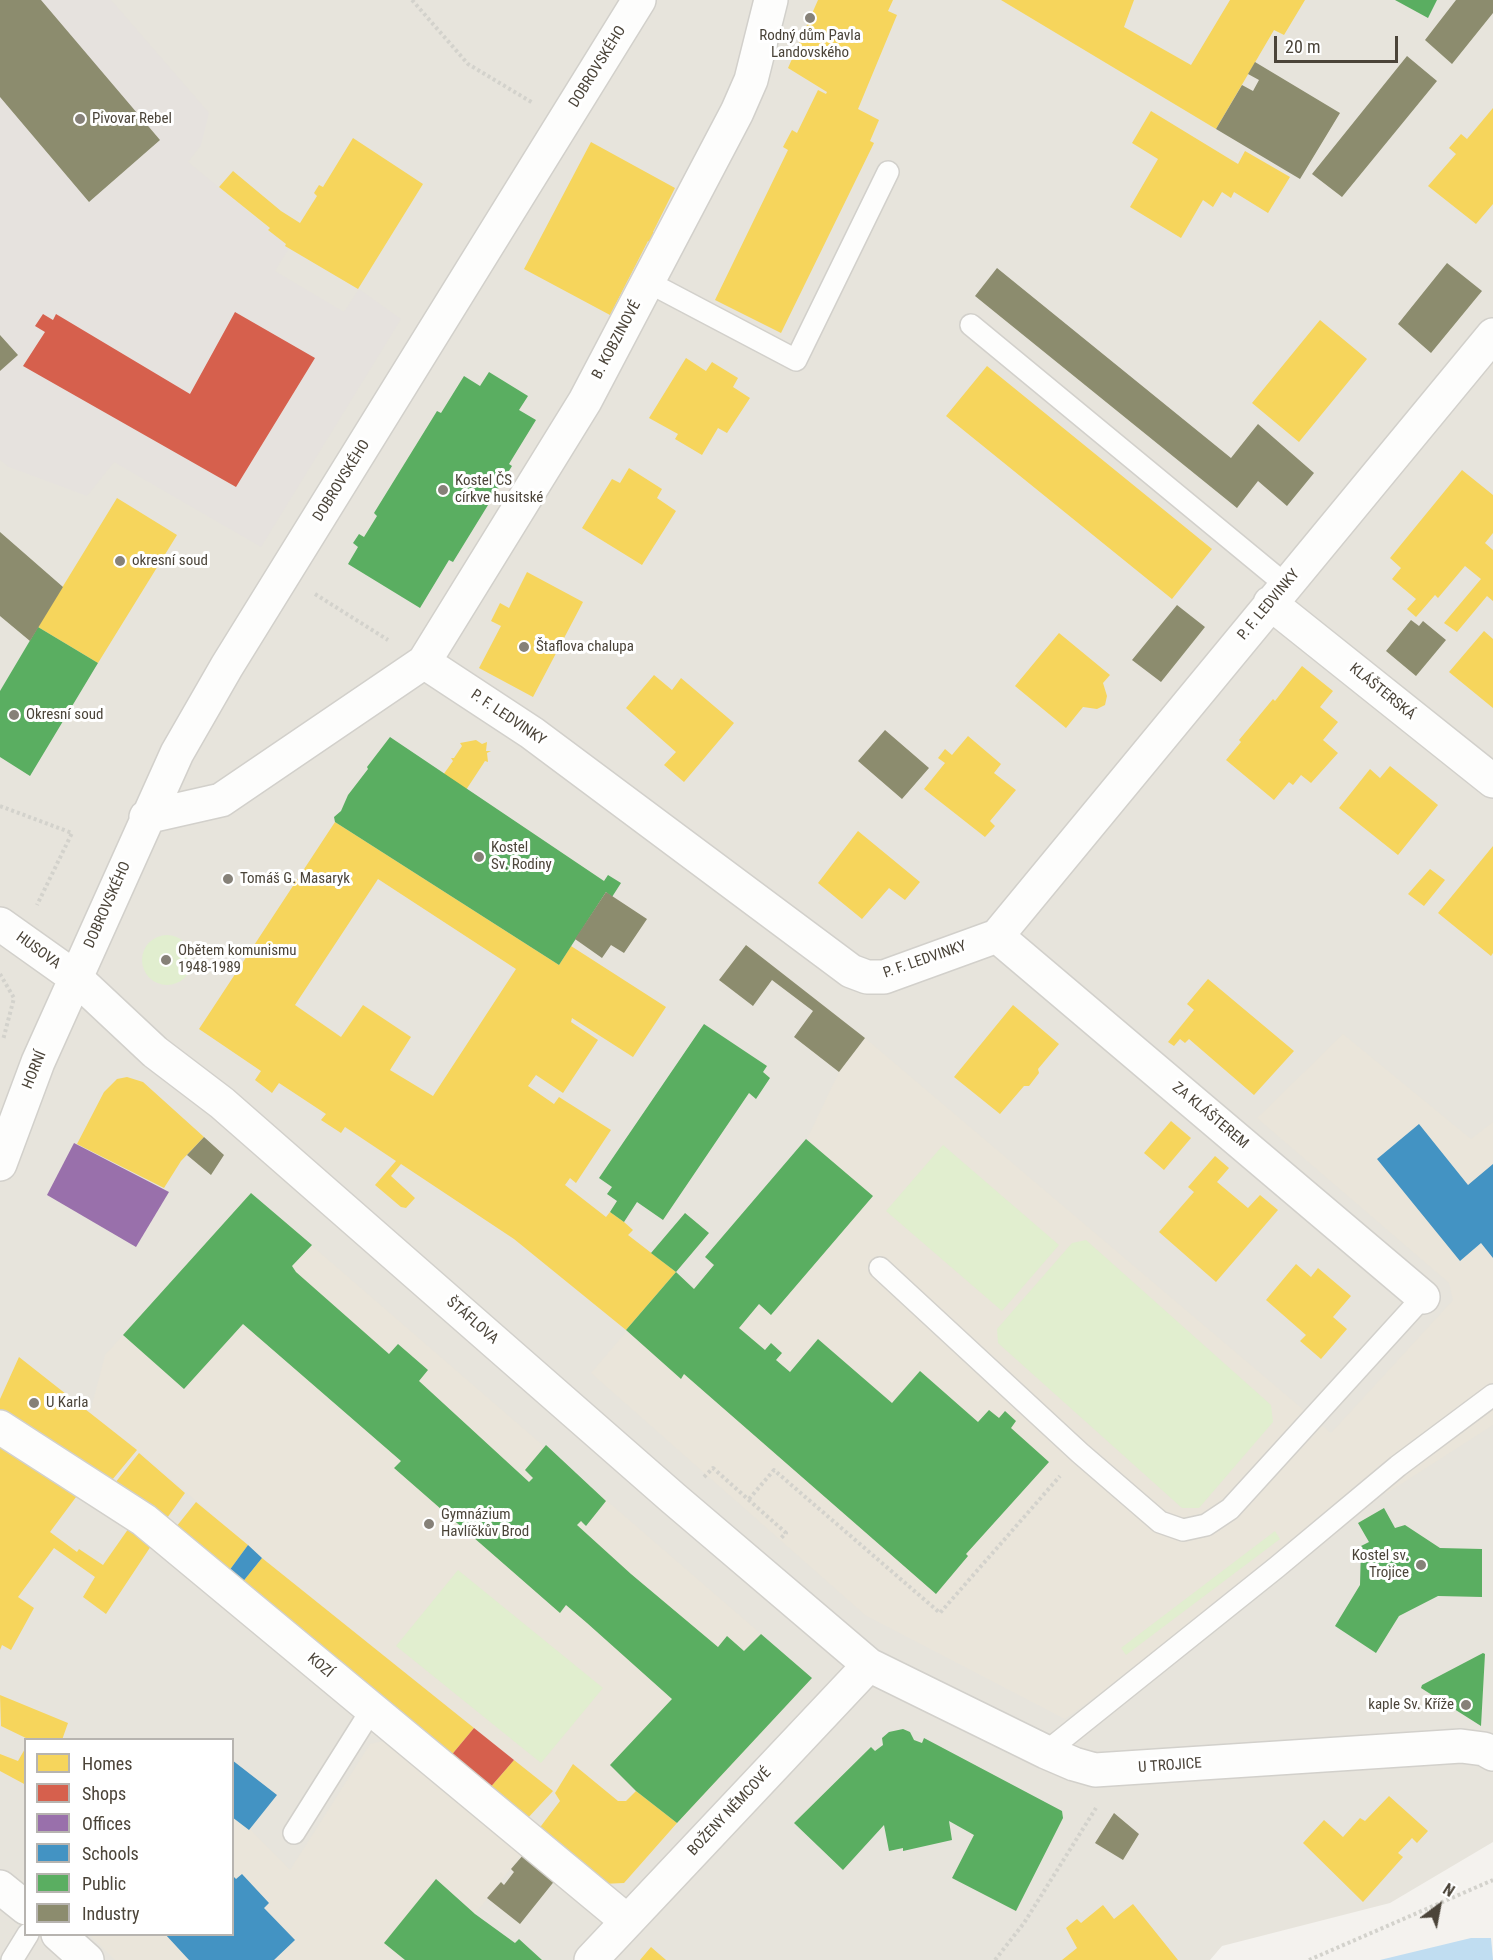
<!DOCTYPE html>
<meta charset="utf-8">
<style>
body{margin:0}
#map{position:relative;width:1493px;height:1960px;overflow:hidden;background:#f4f2ee;font-family:"Roboto Condensed",sans-serif}
canvas{display:block}
.legend{position:absolute;left:24px;top:1738px;width:210px;height:198px;box-sizing:border-box;background:#fff;border:2px solid #b7b4b0;margin:0;padding:8px 10px;list-style:none;font-size:18px;color:#4b4439}
.legend li{display:flex;align-items:center;gap:12px;height:30px}
.legend b{width:30px;border:2px solid #b7b4b0}
.north{position:absolute;left:1409px;top:1876px;width:60px;height:60px;-webkit-text-stroke:4px #fff;paint-order:stroke;rotate:32deg;font-size:16px;font-weight:700;line-height:24px;text-align:center;color:#4b4439}
.north::after{content:'';display:block;margin:auto;width:21px;height:27px;background:#4b4439;clip-path:polygon(50% 0,100% 100%,50% 72%,0 100%)}
.scale{position:absolute;left:1274px;top:36px;width:124px;height:27px;box-sizing:border-box;border:3px solid #4b4439;border-top:0;padding-left:8px;font-size:18px;line-height:21px;white-space:nowrap;color:#4b4439;-webkit-text-stroke:4px #fff;paint-order:stroke}
</style>
<div id="map">
<canvas width="1493" height="1960"></canvas>
<ul class="legend">
<li><b style="height:16px;background:#f6d55c"></b>Homes</li>
<li><b style="height:16px;background:#d6604d"></b>Shops</li>
<li><b style="height:16px;background:#9970ab"></b>Offices</li>
<li><b style="height:16px;background:#4393c3"></b>Schools</li>
<li><b style="height:16px;background:#5aae61"></b>Public</li>
<li><b style="height:16px;background:#8c8c6e"></b>Industry</li>
</ul>
<div class="north">N</div>
<div class="scale">20 m</div>
</div>
<script>
const g = document.querySelector('canvas').getContext('2d');
g.lineJoin = 'round';
function fill(path, color) {
  g.fillStyle = color;
  g.fill(path, 'evenodd');
}
function toPath(rows) {
  const path = new Path2D();
  for (const r of rows) {
    if (r.length === 3) {
      path.moveTo(r[0] + r[2], r[1]);
      path.arc(r[0], r[1], r[2], 0, 2 * Math.PI);
      continue;
    }
    path.moveTo(r[0], r[1]);
    for (let i = 2; i < r.length; i += 2) path.lineTo(r[i], r[i + 1]);
  }
  return path;
}
function stroke(path, color, width, dash) {
  g.strokeStyle = color;
  g.lineWidth = width;
  g.lineCap = dash ? 'butt' : 'round';
  g.setLineDash(dash || []);
  g.stroke(path);
}
function label(font, color, halo, rows, align = 'center') {
  g.font = font + ' "Roboto Condensed",sans-serif';
  g.lineWidth = 6;
  g.setLineDash([]);
  g.textBaseline = 'middle';
  g.strokeStyle = halo;
  g.fillStyle = color;
  for (const [text, x, y, turn = 0] of rows) {
    g.save();
    g.translate(x, y);
    g.rotate((+turn || 0) * Math.PI / 180);
    g.textAlign = isNaN(turn) ? turn : align;
    if (halo) g.strokeText(text, 0, 0);
    g.fillText(text, 0, 0);
    g.restore();
  }
}
const residential = toPath([
 [0,0,1493,0,1493,1842,1390,1903,1222,1946,1210,1960,0,1960],
 [26,1740,232,1740,232,1934,26,1934]
]);
const industrial = toPath([
 [0,0,111,0,209,113,201,145,188,162,287,244,289,248,275,271,344,312,359,289,401,319,261,547,114,462,87,496,9,467,0,460]
]);
const education = toPath([
 [1343,1034,1471,1139,1493,1122,1493,1425,1387,1493,1371,1477,1167,1645,1065,1719,865,1615,591,1373,676,1273,695,1289,714,1265,705,1257,807,1139,839,1072,865,1038,1331,1433,1453,1300,1449,1283,1257,1118],
 [251,1193,812,1678,624,1883,538,1830,560,1802,555,1793,262,1558,137,1450,90,1413,105,1355],
 [388,1740,525,1851,475,1914,436,1879,405,1960,115,1960,91,1936,232,1934,233,1816,250,1829,290,1870,370,1744]
]);
const green = toPath([
 [167,960,25],
 [943,1145,1059,1245,1002,1311,886,1211],
 [1086,1240,1271,1405,1273,1422,1199,1508,1182,1508,998,1343,997,1329,1072,1243],
 [1275,1531,1280,1539,1126,1655,1121,1648],
 [458,1570,603,1688,541,1763,396,1646]
]);
const water = toPath([
 [1471,1938,1491,1938,1493,1960,1380,1960]
]);
const homes = toPath([
 [818,0,893,0,888,11,897,15,858,109,879,120,870,141,874,143,781,333,715,300,788,150,783,147,792,130,797,133,818,90,826,94,827,92,788,68],
 [1001,0,1134,0,1124,27,1191,65,1230,0,1305,0,1284,35,1274,30,1216,129],
 [1493,108,1493,204,1476,224,1428,186,1456,154,1449,148,1461,134,1467,139],
 [1151,111,1238,164,1245,151,1290,177,1268,213,1234,192,1231,198,1222,192,1213,207,1203,200,1181,238,1130,207,1158,159,1132,143],
 [353,138,423,184,358,289,285,246,286,244,268,230,270,228,219,187,233,171,281,211,300,223,317,196,314,193,319,185,323,187],
 [591,142,675,188,653,232,657,234,652,243,648,241,610,315,524,269],
 [1320,320,1367,359,1299,442,1252,403],
 [686,358,706,371,712,362,738,378,733,387,750,398,727,433,718,428,702,455,675,439,678,434,649,418],
 [987,366,1212,549,1172,599,946,416],
 [629,468,662,489,657,498,676,511,642,565,582,528,612,479,620,483],
 [1462,470,1493,495,1493,533,1485,543,1493,550,1493,601,1487,596,1457,632,1444,623,1481,579,1465,566,1438,598,1435,595,1416,617,1407,609,1416,599,1392,579,1401,568,1390,558],
 [117,498,177,535,98,663,38,627],
 [527,572,583,602,533,697,479,668,501,626,491,621,500,603,509,608],
 [1484,631,1493,639,1493,708,1449,672],
 [1059,633,1110,675,1103,683,1107,696,1105,705,1097,709,1083,707,1066,728,1015,686],
 [1302,666,1333,691,1320,707,1338,722,1323,740,1338,753,1311,783,1301,775,1293,785,1289,782,1274,800,1226,760,1241,742,1239,740,1273,699,1275,701],
 [654,675,672,690,681,678,734,723,684,782,664,765,676,752,626,708],
 [968,736,1001,764,994,773,1016,790,990,821,995,826,985,837,924,789,945,763,938,758,945,749,952,755],
 [476,740,482,744,487,742,486,751,491,751,487,753,488,762,485,761,466,790,443,775,453,761,451,758,454,758,462,746,460,743],
 [1390,766,1438,805,1398,855,1339,808,1370,769,1380,778],
 [335,822,559,965,571,946,666,1007,633,1057,572,1018,571,1022,598,1040,563,1093,536,1075,528,1086,554,1104,559,1097,611,1130,576,1183,570,1178,565,1185,606,1217,610,1212,624,1222,633,1230,628,1235,676,1272,626,1330,514,1239,401,1164,391,1176,415,1198,406,1208,401,1207,375,1185,396,1161,345,1127,341,1133,321,1120,326,1114,279,1083,272,1093,255,1080,261,1071,199,1029],
 [378,879,516,969,433,1096,390,1070,411,1037,363,1005,341,1037,295,1005],
 [858,831,920,882,905,900,889,888,862,919,818,883],
 [1493,846,1493,953,1491,956,1438,913],
 [1430,869,1445,880,1424,906,1408,894],
 [1208,979,1294,1051,1254,1095,1189,1039,1185,1043,1180,1039,1174,1046,1168,1042,1194,1010,1187,1004],
 [1013,1005,1059,1044,1038,1069,1039,1073,1029,1086,1024,1086,1000,1114,954,1077],
 [127,1077,143,1082,204,1137,181,1161,164,1188,77,1144,104,1092,117,1079],
 [1171,1121,1191,1138,1164,1170,1144,1153],
 [1215,1156,1229,1168,1217,1182,1248,1208,1260,1195,1278,1210,1216,1282,1159,1232,1194,1192,1188,1187],
 [1296,1264,1311,1277,1318,1268,1351,1296,1333,1317,1347,1329,1321,1359,1300,1341,1306,1335,1266,1300],
 [19,1357,137,1450,107,1486,0,1410,0,1399],
 [0,1441,82,1489,50,1532,77,1552,79,1549,103,1565,131,1525,153,1543,106,1614,83,1597,95,1577,54,1548,18,1597,34,1608,11,1650,2,1645,0,1650],
 [139,1453,185,1493,162,1525,111,1488],
 [196,1502,248,1545,226,1575,172,1532],
 [262,1558,474,1728,449,1758,241,1584],
 [0,1695,68,1723,62,1740,30,1740,1,1726],
 [26,1747,26,1785,0,1771,0,1754,18,1761],
 [514,1760,553,1791,526,1820,488,1790],
 [573,1764,618,1801,626,1801,636,1791,677,1823,624,1883,602,1884,538,1830,560,1801,555,1793],
 [1389,1796,1428,1831,1417,1843,1412,1838,1398,1853,1403,1857,1363,1902,1303,1843,1324,1820,1343,1837,1360,1818,1365,1821],
 [1133,1904,1178,1960,1062,1960,1077,1948,1066,1928,1077,1919,1081,1923,1103,1905,1114,1919],
 [651,1947,666,1960,640,1960]
]);
const shops = toPath([
 [235,312,315,358,236,487,23,366,45,332,35,326,43,314,53,320,56,314,190,394],
 [474,1728,514,1760,488,1790,449,1758]
]);
const offices = toPath([
 [74,1143,169,1192,136,1247,47,1195]
]);
const schools = toPath([
 [1419,1124,1468,1185,1493,1164,1493,1258,1481,1243,1460,1261,1377,1159],
 [248,1545,262,1558,241,1584,226,1575],
 [232,1760,277,1795,249,1830,232,1817],
 [242,1874,269,1903,264,1908,295,1940,274,1960,189,1960,165,1934,232,1934,232,1875,236,1879]
]);
const public = toPath([
 [1395,0,1437,0,1428,18],
 [489,372,528,396,519,410,536,420,509,464,512,466,453,562,449,560,420,608,348,564,358,547,353,543,359,534,364,537,377,516,374,513,437,411,441,413,464,376,480,386],
 [38,627,98,663,30,776,0,757,0,691],
 [390,737,604,881,608,875,621,883,612,897,606,892,559,965,335,822,334,817,341,811,348,795,368,769,367,767],
 [704,1024,767,1066,763,1072,770,1078,756,1099,749,1093,663,1220,637,1202,624,1222,610,1212,617,1201,607,1194,612,1187,599,1178],
 [806,1139,873,1196,771,1315,759,1304,739,1328,765,1350,771,1343,782,1353,776,1360,790,1372,818,1339,892,1403,920,1371,978,1422,989,1410,999,1418,1005,1411,1016,1421,1011,1428,1049,1462,966,1554,968,1556,936,1594,684,1374,681,1379,626,1330,676,1272,694,1289,714,1265,705,1257],
 [251,1193,312,1245,292,1266,296,1272,389,1354,398,1344,428,1370,419,1381,529,1482,533,1478,525,1470,546,1445,606,1501,586,1526,581,1521,577,1525,631,1574,718,1647,727,1636,744,1651,761,1634,812,1678,677,1823,636,1791,610,1765,672,1699,587,1623,566,1605,560,1613,394,1468,401,1461,243,1324,184,1389,123,1335],
 [685,1213,709,1233,676,1272,651,1253],
 [1384,1508,1395,1528,1405,1525,1440,1548,1482,1549,1482,1597,1438,1596,1399,1616,1376,1653,1335,1626,1360,1585,1361,1546,1369,1542,1358,1523],
 [1483,1653,1485,1654,1481,1726,1421,1688,1422,1685],
 [903,1729,910,1732,914,1740,922,1743,924,1738,1062,1811,1063,1818,1016,1911,952,1878,974,1835,949,1821,952,1840,903,1851,903,1848,889,1851,884,1825,843,1870,794,1823,871,1747,875,1751,883,1745,882,1738,889,1732],
 [436,1879,475,1914,515,1943,519,1939,542,1960,405,1960,384,1943]
]);
const industry = toPath([
 [0,0,41,0,160,140,89,202,0,97],
 [1456,0,1493,0,1493,13,1452,64,1425,40],
 [1407,56,1437,81,1342,197,1312,174],
 [1255,62,1340,113,1300,179,1216,129,1242,85,1253,91,1259,80,1248,74],
 [1447,263,1482,291,1431,353,1398,324],
 [997,268,1231,458,1258,424,1314,473,1287,506,1258,481,1237,508,975,296],
 [0,335,18,355,0,371],
 [0,532,63,587,30,641,0,616],
 [1177,605,1205,627,1161,682,1132,660],
 [1411,620,1419,626,1423,621,1446,640,1416,676,1386,651],
 [885,730,929,768,902,799,858,761],
 [606,892,647,919,624,953,611,945,602,958,575,939],
 [746,945,865,1038,839,1072,794,1037,813,1011,772,980,753,1006,719,980],
 [204,1137,224,1155,211,1175,187,1155],
 [1114,1813,1139,1834,1123,1860,1095,1843],
 [524,1854,556,1879,520,1924,487,1898,501,1882,504,1885,514,1872,511,1869]
]);
const path = toPath([
 [412,0,468,64,533,103],
 [315,594,388,640],
 [0,806,72,833,37,905],
 [0,974,14,998,3,1040],
 [704,1477,713,1468,786,1533,780,1539],
 [749,1499,774,1470,940,1613,1060,1476],
 [995,1960,1024,1923,1096,1808],
 [1309,1960,1493,1880]
]);
const service = toPath([
 [648,282,796,360,888,172],
 [971,325,1286,585],
 [880,1268,1080,1453,1160,1522,1183,1530,1206,1525,1230,1509,1423,1297],
 [1046,1752,1277,1567,1398,1466,1493,1395],
 [294,1833,372,1709],
 [12,1960,28,1934]
]);
const minor = toPath([
 [1270,603,1493,781],
 [424,662,532,733,851,971,867,977,884,977,997,936,1493,335],
 [146,817,221,800,424,662,585,401,737,112,751,80,771,0],
 [0,924,76,978,155,1052,222,1103,673,1498,869,1665,1046,1752,1074,1764,1095,1770,1461,1746,1484,1749,1493,1754],
 [997,936,1423,1297],
 [0,1164,38,1062,177,753,227,666,639,0],
 [0,1427,144,1520,627,1921],
 [0,1887,26,1908],
 [58,1934,87,1960],
 [591,1960,869,1665]
]);
const markers = [
 [810,18,6,"#868178"],
 [80,119,6,"#868178"],
 [443,490,6,"#868178"],
 [120,561,6,"#868178"],
 [524,647,6,"#868178"],
 [14,715,6,"#868178"],
 [479,857,6,"#868178"],
 [228,879,6,"#868178"],
 [166,960,6,"#868178"],
 [34,1403,6,"#868178"],
 [429,1524,6,"#868178"],
 [1421,1565,6,"#868178"],
 [1466,1705,6,"#868178"]
];
const poiNames = [
 ["Rodný dům Pavla",810,36,"center"],
 ["Landovského",810,53,"center"],
 ["Pivovar Rebel",92,119],
 ["Kostel ČS",455,481],
 ["církve husitské",455,498],
 ["okresní soud",132,561],
 ["Štaflova chalupa",536,647],
 ["Okresní soud",26,715],
 ["Kostel",491,848],
 ["Sv. Rodiny",491,865],
 ["Tomáš G. Masaryk",240,879],
 ["Obětem komunismu",178,951],
 ["1948-1989",178,968],
 ["U Karla",46,1403],
 ["Gymnázium",441,1515],
 ["Havlíčkův Brod",441,1532],
 ["Kostel sv.",1409,1556,"right"],
 ["Trojice",1409,1573,"right"],
 ["kaple Sv. Kříže",1454,1705,"right"]
];
const streetNames = [
 ["DOBROVSKÉHO",598,67,-58],
 ["B. KOBZINOVÉ",617,340,-62],
 ["DOBROVSKÉHO",342,481,-58],
 ["P. F. LEDVINKY",1269,605,-50],
 ["KLÁŠTERSKÁ",1382,692,39],
 ["P. F. LEDVINKY",508,718,34],
 ["DOBROVSKÉHO",108,905,-66],
 ["HUSOVA",38,951,36],
 ["P. F. LEDVINKY",925,960,-19],
 ["HORNÍ",35,1070,-68],
 ["ZA KLÁŠTEREM",1210,1116,40],
 ["ŠTÁFLOVA",472,1321,41],
 ["KOZÍ",320,1666,40],
 ["U TROJICE",1170,1766,-4],
 ["BOŽENY NĚMCOVÉ",730,1812,-47]
];
fill(residential, '#e7e4dc');
fill(industrial, '#e6e2de');
fill(education, '#eae5da');
fill(green, '#e1eecf');
fill(water, '#c0ddf1');
fill(homes, '#f6d55c');
fill(shops, '#d6604d');
fill(offices, '#9970ab');
fill(schools, '#4393c3');
fill(public, '#5aae61');
fill(industry, '#8c8c6e');
stroke(service, '#d2d0cb', 24);
stroke(minor, '#d2d0cb', 36);
stroke(path, '#d3d2cc', 4, [3, 3]);
stroke(service, '#fdfdfc', 21);
stroke(minor, '#fdfdfc', 33);
for (const [x, y, r, color] of markers) {
  const dot = new Path2D();
  dot.arc(x, y, r, 0, 2 * Math.PI);
  g.fillStyle = color;
  g.fill(dot);
  stroke(dot, '#fff', 2);
}
label('15px', '#4b4439', '#fff', poiNames, 'left');
label('15px', '#4b4439', '#fff', streetNames);
</script>
